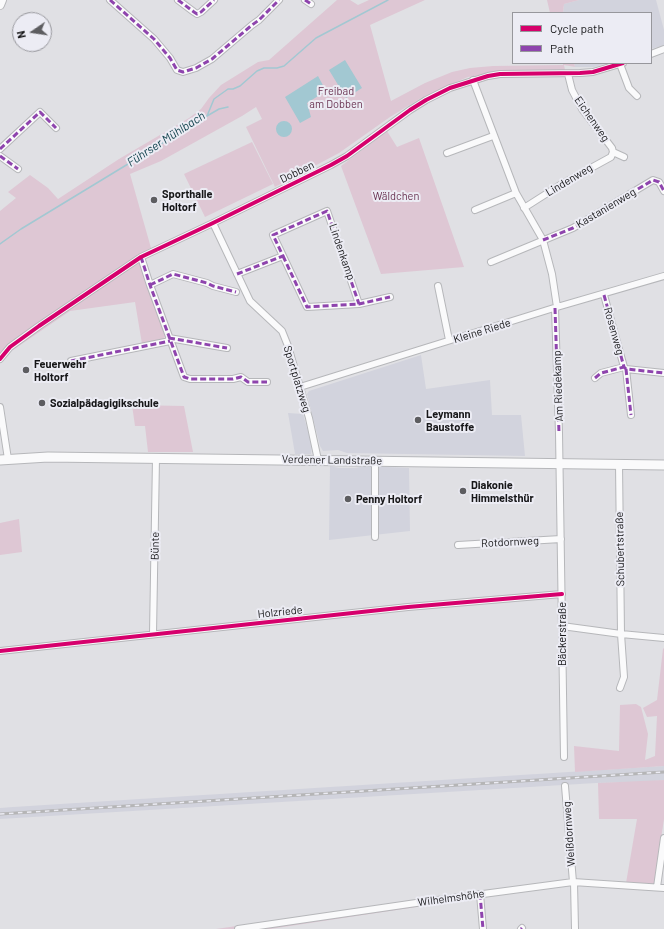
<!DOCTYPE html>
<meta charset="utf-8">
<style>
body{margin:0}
#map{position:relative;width:664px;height:929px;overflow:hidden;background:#e0e0e4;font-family:Barlow,sans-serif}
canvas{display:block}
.legend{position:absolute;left:512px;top:12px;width:140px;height:52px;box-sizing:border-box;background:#ececf4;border:1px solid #97979c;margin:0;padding:5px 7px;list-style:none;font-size:12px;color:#171719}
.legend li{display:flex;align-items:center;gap:8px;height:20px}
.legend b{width:20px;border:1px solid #97979c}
.north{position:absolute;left:12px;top:12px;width:40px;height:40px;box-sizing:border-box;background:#ececf4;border:1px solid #97979c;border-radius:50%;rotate:257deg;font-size:11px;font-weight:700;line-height:16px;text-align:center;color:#171719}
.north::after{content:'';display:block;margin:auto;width:14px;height:18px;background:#5d5d60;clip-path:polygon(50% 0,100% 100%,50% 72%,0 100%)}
</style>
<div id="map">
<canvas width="664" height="929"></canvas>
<ul class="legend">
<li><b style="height:5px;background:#d6006c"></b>Cycle path</li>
<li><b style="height:5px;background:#8e44ad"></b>Path</li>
</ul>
<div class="north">N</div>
</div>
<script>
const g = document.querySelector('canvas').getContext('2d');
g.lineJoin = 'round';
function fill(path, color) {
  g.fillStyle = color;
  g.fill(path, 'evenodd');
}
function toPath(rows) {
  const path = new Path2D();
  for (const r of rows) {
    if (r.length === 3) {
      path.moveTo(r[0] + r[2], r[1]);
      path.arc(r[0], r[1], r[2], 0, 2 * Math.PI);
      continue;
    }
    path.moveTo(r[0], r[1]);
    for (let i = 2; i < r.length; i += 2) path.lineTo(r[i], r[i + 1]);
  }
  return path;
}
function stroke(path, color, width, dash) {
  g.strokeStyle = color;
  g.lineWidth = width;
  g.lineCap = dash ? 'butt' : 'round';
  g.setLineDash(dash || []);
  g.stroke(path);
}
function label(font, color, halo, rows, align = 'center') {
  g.font = font + ' Barlow,sans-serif';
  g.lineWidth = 4;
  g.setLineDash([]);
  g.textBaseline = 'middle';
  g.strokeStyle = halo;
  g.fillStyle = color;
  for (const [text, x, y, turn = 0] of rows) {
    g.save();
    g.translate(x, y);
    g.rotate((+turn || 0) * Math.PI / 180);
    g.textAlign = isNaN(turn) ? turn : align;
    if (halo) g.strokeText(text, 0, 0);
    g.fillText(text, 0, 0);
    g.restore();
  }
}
const built = toPath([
 [579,0,656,0,664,30,664,45,651,49,651,13,563,13,564,4],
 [574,63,608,63,594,67,575,67],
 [421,355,426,389,490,380,492,415,521,415,525,456,347,453,338,450,323,451,320,446,307,394,309,391],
 [288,413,303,414,312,445,311,454,295,454],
 [330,466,339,468,355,468,365,466,409,468,410,531,329,540],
 [664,766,664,780,645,782,596,783,0,819,0,808,13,807]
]);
const green = toPath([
 [337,0,350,0,358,5,369,0,425,0,370,25,391,101,425,83,452,72,470,68,493,66,563,65,563,63,574,63,575,67,564,65,565,70,499,72,468,77,449,85,421,98,390,117,339,153,275,187,246,127,262,119,256,107,242,116,161,161,130,174,151,248,137,255,165,336,164,339,142,344,135,302,70,311,10,352,4,359,0,359,0,211,16,198,8,192,30,175,48,188,58,199,119,159,189,118,201,109,209,98,221,85,258,62,269,60],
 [547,0,579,0,564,4,563,13,550,13],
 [387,131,397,147,419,138,464,267,381,274,341,166],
 [252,142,273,184,205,217,184,174],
 [132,405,184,406,193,452,148,452,145,426,135,426],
 [19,519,22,552,0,555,0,523],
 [664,648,664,766,575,772,574,746,619,751,620,705,636,704,641,707,648,734,645,760,655,756,657,716,647,717,643,708,657,700,663,649],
 [664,780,664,819,654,885,626,883,637,819,599,819,598,783],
 [422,899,423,906,270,929,216,929]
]);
const water = toPath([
 [345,60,362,88,346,98,329,70],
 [318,76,326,91,307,103,311,117,300,123,285,97],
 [284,129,8]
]);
const stream = toPath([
 [207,116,219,109,228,107],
 [0,244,21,229,207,116,214,99,228,89,233,89,240,86,257,71,264,68,277,68,284,66,316,38,388,0]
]);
const street = toPath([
 [110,0,154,39,170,58,177,70,183,72,196,68,212,59,252,25,259,20,279,0],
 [178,0,194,12,197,14,201,12,214,0],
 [305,0,311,4],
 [651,54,664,49],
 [620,64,629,88,637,96],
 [568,74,572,90,582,109,612,148,613,152,624,157],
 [473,80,516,193,543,240,552,274,557,307],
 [0,149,40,112,56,128],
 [447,153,493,136],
 [0,156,18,169],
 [524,208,560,185,611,157,613,152],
 [475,210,516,193],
 [213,223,250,301,282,331,288,346,309,418,318,460],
 [283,256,307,307,359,304,390,297],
 [141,257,150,285,184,377,190,379,233,379,241,377,248,382,267,382],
 [491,262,573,228,653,180,659,182,664,191],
 [237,274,283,256,273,235,327,211,359,304],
 [150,285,173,274,207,283,213,286,236,292],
 [438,286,449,340],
 [604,295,624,367,626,369,664,373],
 [555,308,559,433,564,757],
 [169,338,227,348],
 [0,359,10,347,39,326,141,257,213,223,331,165,347,156,410,110,426,100,450,88,488,76,500,74,580,73,593,72,623,63],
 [71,361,170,341],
 [626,369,631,415],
 [595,378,601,373,624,367],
 [300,387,557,307,664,276],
 [0,407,8,459],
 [375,461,375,537],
 [619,464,621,634,624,677,620,688],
 [458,545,561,539],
 [562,626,621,634,664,638],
 [153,634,156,458],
 [0,651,408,607,562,594],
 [565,786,573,882],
 [574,882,575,929],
 [657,887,664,838],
 [480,894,483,929],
 [238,929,423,902,573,882,664,888],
 [521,929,522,928]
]);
const secondary = toPath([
 [0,5,2,0]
]);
const primary = toPath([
 [0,460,48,457,664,465]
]);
const rail = toPath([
 [0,814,664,772]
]);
const quiet = toPath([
 [110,0,154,39,170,58,177,70,183,72,196,68,212,59,252,25,259,20,279,0],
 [178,0,194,12,197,14,201,12,214,0],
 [305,0,311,4],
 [0,149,40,112,56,128],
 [0,156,18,169],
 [543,240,573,228,653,180,659,182,664,191],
 [283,256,307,307,359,304,390,297],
 [141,257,150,285,184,377,190,379,233,379,241,377,248,382,267,382],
 [237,274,283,256,273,235,327,211,359,304],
 [150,285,173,274,207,283,213,286,236,292],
 [604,295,624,367,626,369,664,373],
 [555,308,559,433],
 [169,338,227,348],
 [71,361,170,341],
 [626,369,631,415],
 [595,378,601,373,624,367],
 [480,894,483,929],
 [521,929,522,928]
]);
const cycleway = toPath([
 [0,359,10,347,39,326,141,257,213,223,331,165,347,156,410,110,426,100,450,88,488,76,500,74,580,73,593,72,623,63],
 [0,651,408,607,562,594]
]);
const markers = [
 [154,200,4,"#5d5d60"],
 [26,370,4,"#5d5d60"],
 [42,403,4,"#5d5d60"],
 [418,420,4,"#5d5d60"],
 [463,491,4,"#5d5d60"],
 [348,499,4,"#5d5d60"]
];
const parkNames = [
 ["Freibad",336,91],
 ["am Dobben",336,104],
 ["Wäldchen",396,196]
];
const streetNames = [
 ["Eichenweg",592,119,55],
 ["Dobben",297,172,-26],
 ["Lindenweg",569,180,-31],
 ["Kastanienweg",606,208,-31],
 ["Lindenkamp",342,252,71],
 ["Kleine Riede",482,331,-17],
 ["Rosenweg",614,331,74],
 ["Sportplatzweg",297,379,73],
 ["Am Riedekamp",558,386,-92],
 ["Verdener Landstraße",332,460,1],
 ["Rotdornweg",510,542,-3],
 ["Bünte",155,546,-89],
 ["Schubertstraße",620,549,-91],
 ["Holzriede",280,612,-6],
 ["Bäckerstraße",562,634,-90],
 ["Weißdornweg",569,834,-94],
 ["Wilhelmshöhe",451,898,-8]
];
const poiNames = [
 ["Sporthalle",162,194],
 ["Holtorf",162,207],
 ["Feuerwehr",34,364],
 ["Holtorf",34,377],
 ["Sozialpädagigikschule",50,403],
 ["Leymann",426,414],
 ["Baustoffe",426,427],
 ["Diakonie",471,485],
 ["Himmelsthür",471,498],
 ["Penny Holtorf",356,499]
];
const waterNames = [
 ["Führser Mühlbach",166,139,-33]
];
fill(built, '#d2d3dd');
fill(green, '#dec7d4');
fill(water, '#a2c8d2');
stroke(stream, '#a2c8d2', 1.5);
stroke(street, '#b6b7ba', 8);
stroke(secondary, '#b6b7ba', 10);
stroke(primary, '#b6b7ba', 11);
stroke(street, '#fafafb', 6);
stroke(secondary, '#fafafb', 8);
stroke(primary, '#fafafb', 9);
stroke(rail, '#b5b5b6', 3);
stroke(rail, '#ececf4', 1.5, [4.5]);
stroke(quiet, '#8e44ad', 3, [6, 3]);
stroke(cycleway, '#d6006c', 4);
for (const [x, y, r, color] of markers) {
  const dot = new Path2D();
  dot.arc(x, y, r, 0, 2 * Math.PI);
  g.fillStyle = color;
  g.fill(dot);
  stroke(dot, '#ececf4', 1.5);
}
label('11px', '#6a3352', '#ececf4', parkNames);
label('11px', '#171719', '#ececf4', streetNames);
label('bold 11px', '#171719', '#ececf4', poiNames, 'left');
label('italic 12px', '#12424d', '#ececf4', waterNames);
</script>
